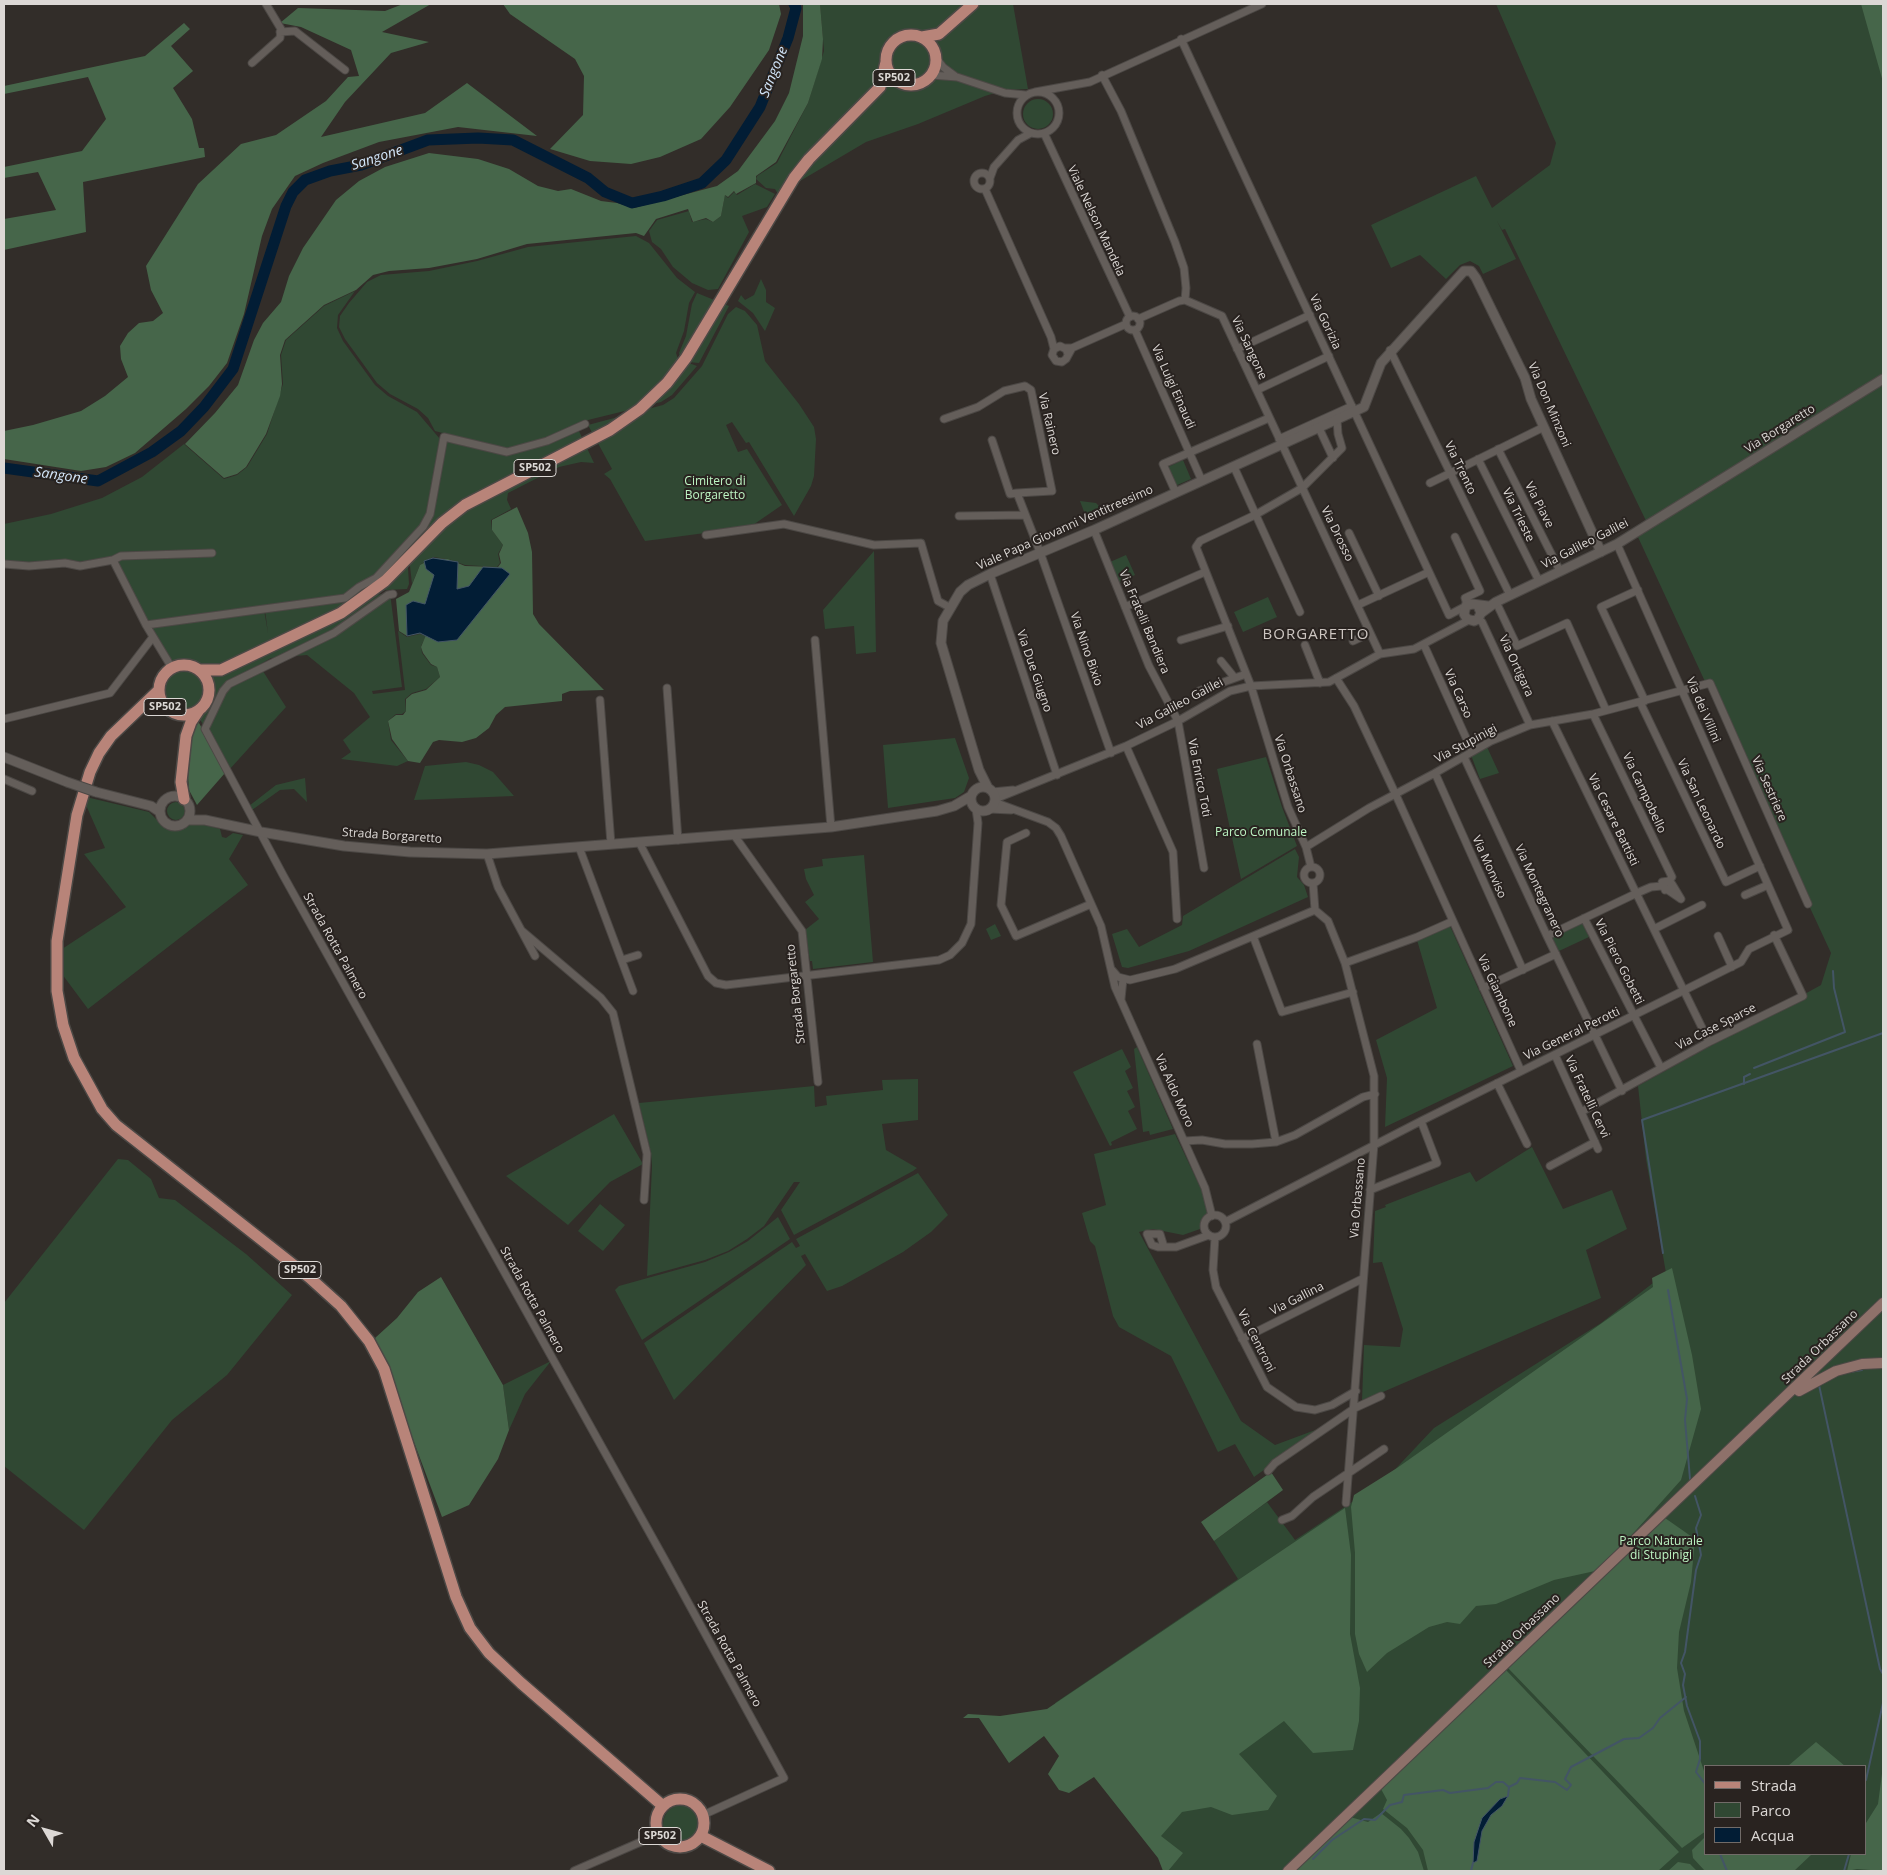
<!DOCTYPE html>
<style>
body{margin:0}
#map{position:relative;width:1887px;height:1875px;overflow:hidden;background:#322d29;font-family:"Open Sans",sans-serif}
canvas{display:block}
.frame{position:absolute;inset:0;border:5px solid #dcd8d5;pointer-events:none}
.legend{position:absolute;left:1704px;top:1765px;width:162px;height:90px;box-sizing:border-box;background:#292320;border:1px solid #716b68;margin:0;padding:6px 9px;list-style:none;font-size:15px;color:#dcd8d5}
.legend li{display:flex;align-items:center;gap:10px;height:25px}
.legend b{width:25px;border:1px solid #716b68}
.north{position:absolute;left:20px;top:1805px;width:50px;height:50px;-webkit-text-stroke:4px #292320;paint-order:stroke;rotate:308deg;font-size:14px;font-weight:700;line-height:20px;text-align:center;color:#dcd8d5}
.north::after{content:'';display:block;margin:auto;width:18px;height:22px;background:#dcd8d5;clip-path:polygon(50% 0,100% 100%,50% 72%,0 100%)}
</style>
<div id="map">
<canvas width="1887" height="1875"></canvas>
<div class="frame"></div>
<ul class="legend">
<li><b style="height:6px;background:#b88479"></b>Strada</li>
<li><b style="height:14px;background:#304833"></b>Parco</li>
<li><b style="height:14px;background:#021d35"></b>Acqua</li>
</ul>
<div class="north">N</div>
</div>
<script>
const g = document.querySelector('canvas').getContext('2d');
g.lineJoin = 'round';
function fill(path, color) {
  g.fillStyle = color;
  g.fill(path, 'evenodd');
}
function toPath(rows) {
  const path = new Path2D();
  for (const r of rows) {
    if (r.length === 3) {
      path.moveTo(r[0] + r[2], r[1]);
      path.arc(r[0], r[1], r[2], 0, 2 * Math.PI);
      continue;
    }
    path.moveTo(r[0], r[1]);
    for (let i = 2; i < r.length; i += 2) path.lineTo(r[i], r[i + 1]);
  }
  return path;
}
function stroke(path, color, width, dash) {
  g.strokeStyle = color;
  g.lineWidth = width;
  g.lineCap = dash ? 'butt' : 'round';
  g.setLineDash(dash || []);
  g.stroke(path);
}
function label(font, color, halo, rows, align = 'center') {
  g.font = font + ' "Open Sans",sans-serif';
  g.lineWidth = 4;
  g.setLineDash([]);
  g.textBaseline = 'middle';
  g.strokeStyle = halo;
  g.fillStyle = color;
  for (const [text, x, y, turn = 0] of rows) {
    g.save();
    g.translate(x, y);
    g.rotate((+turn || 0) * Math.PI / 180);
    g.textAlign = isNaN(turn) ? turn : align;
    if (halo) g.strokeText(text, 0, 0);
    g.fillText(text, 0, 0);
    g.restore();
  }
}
const green = toPath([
 [820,4,1013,4,1028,89,1005,90,985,96,918,124,866,142,778,194,775,189,766,188,756,179,757,176,777,163,808,103,824,51],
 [1496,4,1883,4,1883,1871,1164,1871,1160,1858,1093,1769,1055,1703,1266,1560,1238,1579,1214,1541,1267,1502,1295,1540,1385,1480,1434,1428,1601,1323,1666,1273,1646,1159,1638,1086,1821,985,1831,953,1637,535,1649,527,1505,229,1502,230,1497,221,1516,259,1483,274,1479,266,1470,261,1460,265,1446,279,1420,255,1391,268,1371,225,1476,176,1492,208,1550,165,1556,143],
 [1706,1766,1866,1766,1866,1854,1706,1854],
 [1038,114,15],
 [755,184,775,194,767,207,742,216,749,232,718,289,708,290,692,283,673,267,661,249,652,242,649,231,657,220,689,211,692,222,706,219,713,222,721,216,725,195,728,198,734,192,737,195],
 [636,236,649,243,677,278,695,292,689,303,684,331,676,353,678,359,697,366,672,395,661,402,584,421,546,440,507,450,435,431,428,418,418,409,390,394,377,383,345,339,339,327,340,316,349,303,367,282,381,275,429,271,477,261,528,247],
 [761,279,766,290,766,302,775,308,765,331,753,313,738,301,741,295,745,300,754,295],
 [355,291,338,315,337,328,343,341,375,385,388,396,417,412,440,439,425,520,407,552,409,584,407,589,387,590,147,623,116,562,87,565,4,563,4,524,51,514,102,498,142,477,184,444,224,479,237,475,247,467,267,434,283,384,281,355,286,340,324,306],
 [697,293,729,306,699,363,688,362,680,358,679,353,686,336,692,304],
 [736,307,745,311,757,325,765,361,799,404,814,427,816,439,814,476,811,486,794,516,749,442,746,443,732,422,726,425,738,452,747,449,782,505,750,527,645,541,610,479,604,474,612,469,588,425,663,405,674,398,702,366,728,314],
 [578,429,594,463,581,462,559,467,508,493,507,500,511,509,491,520,492,530,503,545,498,554,500,563,497,567,465,565,448,559,433,557,420,565,412,584,409,557,428,521,444,440,499,454],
 [1183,460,1191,479,1175,486,1166,468],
 [1080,501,1096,503,1103,510,1086,517],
 [874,551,876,652,856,654,854,626,825,629,823,610],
 [1126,555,1135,575,1119,582,1110,562],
 [390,593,402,687,372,691,373,694,405,690,398,631,407,637,420,634,426,636,421,646,422,653,431,665,437,667,440,677,426,689,412,693,405,699,406,711,402,714,396,714,388,721,391,740,408,761,397,766,341,759,351,752,343,740,370,717,354,693,307,655,271,658,259,665,286,707,229,770,193,707,177,709,170,705,165,698,164,686,173,672,153,637,153,626,264,610,268,633,265,610],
 [1268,597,1277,617,1243,632,1234,612],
 [955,738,969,778,964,792,955,798,888,808,883,745],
 [1487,747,1499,773,1480,779,1471,755],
 [1266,757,1282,807,1297,846,1241,879,1217,769],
 [466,762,479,765,493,772,514,796,414,800,425,766],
 [305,778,307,802,294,789,280,790,252,810,249,806,276,785],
 [82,796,149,812,166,829,178,831,193,822,220,829,222,837,226,838,233,833,243,835,229,859,248,885,88,1009,59,970,62,949,126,907,84,854,105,848],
 [176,811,9],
 [1295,849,1299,857,1297,877,1304,885,1308,897,1189,951,1128,968,1122,967,1112,934,1127,929,1139,947,1182,925,1183,916],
 [864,855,873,962,813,969,812,961,810,961,805,930,819,919,805,902,814,895,806,879,804,869,823,866,822,859],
 [1582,923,1589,937,1559,951,1552,937],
 [995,924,1001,936,991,940,986,929],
 [1450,926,1513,1066,1385,1127,1387,1078,1376,1040,1437,1008,1417,940],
 [1137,1047,1173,1129,1150,1135,1149,1131,1143,1132,1134,1049],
 [1122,1049,1131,1067,1125,1071,1133,1088,1127,1091,1135,1107,1128,1111,1137,1129,1111,1142,1112,1145,1110,1146,1073,1072],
 [918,1079,918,1120,882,1124,886,1150,917,1168,913,1171,794,1235,781,1210,800,1182,794,1182,764,1226,747,1239,728,1251,705,1260,647,1276,652,1166,651,1153,639,1103,814,1086,815,1107,827,1105,826,1096,883,1090,882,1080],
 [614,1114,643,1164,610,1182,568,1225,506,1176],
 [1175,1134,1203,1193,1208,1214,1201,1222,1200,1229,1183,1235,1153,1229,1139,1232,1241,1421,1275,1445,1326,1426,1254,1477,1235,1444,1218,1452,1171,1356,1119,1327,1113,1316,1095,1246,1090,1241,1082,1213,1106,1205,1094,1154],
 [1532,1147,1563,1209,1612,1190,1627,1229,1586,1250,1601,1298,1362,1401,1364,1345,1400,1347,1403,1329,1382,1262,1373,1263,1375,1211,1386,1207,1385,1205,1470,1172,1476,1182],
 [118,1159,128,1160,151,1179,159,1198,175,1200,246,1254,292,1295,227,1375,172,1420,84,1530,4,1466,4,1303],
 [918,1173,948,1215,931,1232,903,1252,842,1286,827,1291,805,1254,801,1256,806,1265,674,1400,644,1343,792,1242,796,1248,800,1246,796,1239],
 [600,1204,625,1225,603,1251,578,1231],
 [778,1217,790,1239,642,1340,615,1290,619,1286,705,1262,729,1252,748,1241],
 [551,1361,525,1394,509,1430,503,1385],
 [682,1824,19]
]);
const forest = toPath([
 [403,4,431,4,382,32,429,42,391,53,345,102,321,137,425,113,467,83,537,136,458,127,379,142,323,163,295,176,272,209,262,236,244,314,227,363,209,386,186,409,135,453,106,467,81,471,4,459,4,431,33,425,81,411,105,396,128,377,121,359,120,346,128,333,139,323,153,321,163,313,151,290,146,266,198,184,241,144,276,135,326,101,348,77,359,76,351,50,301,27,280,23,298,8,385,11],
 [503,4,779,4,781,14,769,50,730,107,701,139,660,157,631,164,590,161,550,149,583,115,584,76,575,59,510,14],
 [803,4,820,4,823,39,822,59,808,103,776,162,756,176,756,183,736,194,734,191,728,197,725,195,721,216,713,222,706,218,693,222,688,209,656,219,644,236,636,233,527,244,477,259,429,268,389,271,373,275,356,290,324,305,285,340,280,355,282,384,280,396,266,434,246,467,237,474,224,478,185,444,215,413,238,385,254,340,263,323,281,302,289,276,303,248,336,200,359,181,385,167,429,153,478,159,509,169,538,186,558,191,571,189,601,201,617,203,634,208,717,186,738,171,775,121,789,93,803,36],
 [1861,4,1883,4,1883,82],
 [184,23,190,29,171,46,193,71,173,88,192,119,199,148,204,148,205,157,83,182,86,232,4,250,4,219,56,210,38,172,4,178,4,167,82,151,106,119,88,77,4,94,4,86,145,56],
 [517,507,528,533,532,552,533,614,539,624,604,690,570,691,562,694,562,701,505,707,496,715,489,728,476,738,462,742,439,740,433,742,420,763,408,761,392,739,388,721,396,715,403,715,406,711,406,699,412,694,426,690,440,677,437,667,431,664,423,653,421,647,426,635,420,633,407,636,399,631,396,599,409,592,420,565,433,558,448,559,465,566,498,567,501,563,499,554,503,545,492,530,492,520],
 [197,719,225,773,197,805,189,790,188,777,193,726],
 [1672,1268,1692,1355,1701,1409,1681,1480,1629,1538,1595,1571,1554,1580,1496,1604,1476,1606,1460,1624,1447,1622,1429,1627,1387,1653,1367,1672,1359,1654,1355,1634,1355,1553,1351,1507,1354,1495,1397,1468,1653,1287,1652,1278],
 [441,1277,503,1385,509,1430,498,1459,469,1505,442,1517,375,1338,397,1318,418,1292],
 [1271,1472,1283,1490,1214,1541,1201,1522],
 [1345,1508,1351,1555,1350,1634,1360,1688,1359,1721,1353,1750,1313,1753,1284,1721,1239,1754,1277,1796,1268,1810,1232,1815,1211,1807,1182,1812,1161,1836,1183,1853,1168,1871,1163,1871,1158,1858,1094,1777,1069,1793,1059,1790,1048,1774,1059,1756,1044,1736,1009,1763,979,1718,963,1718,968,1714,1000,1716,1047,1709],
 [1665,1518,1695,1539,1691,1582,1679,1632,1677,1668,1684,1711,1706,1777,1706,1831,1682,1848,1508,1668],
 [1506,1670,1679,1852,1658,1871,1428,1871,1423,1850,1407,1828,1383,1809,1387,1800,1381,1789],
 [1816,1742,1845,1766,1788,1766],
 [1883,1766,1883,1871,1857,1869,1847,1871,1851,1854,1866,1854,1866,1823,1878,1804],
 [1381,1813,1401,1829,1409,1838,1418,1852,1424,1871,1293,1871,1350,1817,1368,1822],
 [1706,1836,1706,1854,1812,1854,1794,1871,1705,1871,1693,1858,1692,1850],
 [1678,1862,1690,1864,1697,1871,1668,1871]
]);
const water = toPath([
 [433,558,458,562,457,589,469,586,483,567,502,568,510,574,457,640,438,642,420,633,407,636,406,605,413,601,425,604,434,575,426,569,424,561,433,558],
 [1508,1796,1502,1806,1491,1815,1482,1831,1477,1861,1473,1863,1474,1842,1482,1818,1500,1799,1508,1796]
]);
const stream = toPath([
 [1754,1068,1845,1032,1834,988,1833,971],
 [1744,1084,1744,1077,1750,1074],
 [1663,1253,1642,1120,1883,1033],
 [1668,1290,1687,1399,1685,1420,1690,1479],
 [1850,1372,1862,1370],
 [1819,1385,1880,1669,1883,1674],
 [1695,1496,1701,1515,1696,1528,1701,1555,1696,1570,1685,1652,1681,1663,1685,1674,1683,1685,1687,1706,1700,1741,1700,1759,1696,1772,1706,1785],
 [1866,1780,1883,1703],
 [1508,1796,1509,1787],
 [1720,1854,1727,1871],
 [1313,1859,1332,1840,1364,1819,1375,1820,1390,1805,1402,1802,1404,1795,1443,1790,1450,1793,1488,1788,1496,1782,1503,1782,1509,1787,1517,1783,1520,1778,1555,1782,1567,1790,1571,1785,1565,1779,1571,1767,1624,1739,1639,1738,1653,1728,1660,1718,1686,1697],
 [1471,1871,1473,1863],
 [1844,1871,1849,1854]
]);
const river = toPath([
 [4,468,98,481,152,452,181,431,204,407,233,369,286,206,293,192,305,180,330,171,361,165,428,140,478,138,513,140,588,178,605,192,632,203,663,196,702,183,726,160,760,107,788,38,796,8,794,4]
]);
const minor = toPath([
 [280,32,295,31,345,70],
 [1181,39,1449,615,1466,606,1466,601,1472,604],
 [936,58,943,67,955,76],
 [252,63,280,38,281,29,266,4],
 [931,75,957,77,1005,93,1026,95],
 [1102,75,1121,111,1175,242,1184,268,1186,288,1185,300],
 [1035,92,1090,82,1262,4],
 [1038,113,21],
 [1044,133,1130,317],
 [982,181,8],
 [990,178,994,167,1018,140,1031,133],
 [985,189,1051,337,1054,349],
 [1133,323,7],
 [1138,319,1179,301,1185,300,1222,316,1380,654],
 [1135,330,1202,481],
 [1065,348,1072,348,1126,324],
 [1237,349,1310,315],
 [1390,350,1510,595],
 [1068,354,1066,349,1060,346,1054,349,1052,355,1056,361,1062,362,1066,359,1072,348],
 [1257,390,1329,356],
 [944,419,978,407,1004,391,1025,386,1031,390,1052,491,1017,493],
 [1319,428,1333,458],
 [1279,439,1352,406],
 [992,440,1010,494,1017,493,1040,552,1111,753],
 [1498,449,1560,571],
 [1478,459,1539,581],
 [1234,467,1300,612],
 [1430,483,1544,427],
 [1176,493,1163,464,1269,418],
 [959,516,1025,515],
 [1094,530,1149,666,1178,721,1204,868],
 [1349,533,1379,596],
 [706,535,784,524,874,545,921,543,938,601,949,607],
 [1455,537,1480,591,1465,598,1466,601],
 [4,564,29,566,65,563,80,566,113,560],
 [990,574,1057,775],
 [1638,590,1601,607,1645,701],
 [393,594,388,595,334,633,229,684,223,691,205,729,283,875,666,1562,784,1778,703,1815],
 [1496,602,1517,646,1567,623,1606,710],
 [1358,605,1429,572],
 [1125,607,1205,572],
 [1478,619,1482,622,1530,725],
 [146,625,345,598,359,587,376,578,423,527,430,514,444,437,507,452,547,441,585,424],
 [815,640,831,827],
 [1181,640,1228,626],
 [1353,641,1370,633],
 [1305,645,1320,683],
 [1424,645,1472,751],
 [1221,661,1234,677],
 [172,668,146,625,113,560,121,556,212,553],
 [1336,678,1354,706,1395,793,1521,1071],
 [667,688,678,840],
 [1199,691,1246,674],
 [600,700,611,844],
 [1640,702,1726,882,1760,866],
 [1593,714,1672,877,1669,881,1672,887,1665,890,1662,882,1669,881],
 [4,719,110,693,153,637],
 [1552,721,1709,1042],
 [1126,746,1173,852,1177,919],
 [1464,757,1547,936,1622,1091],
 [1435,773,1523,970],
 [4,779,32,791],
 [992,792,1013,790],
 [995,799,1126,746,1178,721,1230,691,1251,686,1329,682,1380,654,1414,649,1469,620],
 [994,802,1048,822,1056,828,1061,836,1101,926,1115,987,1205,1188,1212,1216],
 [989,809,1011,810],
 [1026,833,1007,842,1001,905,1016,936,1091,904],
 [734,835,802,931,818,1082],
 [639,842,708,976,716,983,726,985,939,960,950,955,962,943,971,924,978,823,976,809],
 [579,847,633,991],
 [1306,847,1369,808,1435,773,1491,741,1530,725,1593,714,1710,683,1808,904],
 [487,854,498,887,535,956],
 [1311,867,1306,847,1288,807,1251,686,1196,547,1200,541,1255,515,1302,488,1342,448,1338,434,1337,420],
 [1312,875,8],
 [1313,883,1315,910],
 [1668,890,1681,899,1672,884],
 [1745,895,1768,885],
 [1315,910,1328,921,1345,963,1374,1076,1374,1144,1346,1503],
 [1584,918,1661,1068],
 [1654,929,1702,905],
 [522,931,601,998,613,1013,647,1154,644,1200],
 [1253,936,1282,1012,1353,992],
 [1547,936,1637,893,1651,887,1662,886],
 [1718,936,1732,967],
 [622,960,638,955],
 [1345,963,1417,937,1453,921],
 [1112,970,1118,977,1130,980,1175,969,1315,910],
 [1483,988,1556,954],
 [1121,999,1123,979],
 [1257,1044,1276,1142],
 [1555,1055,1598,1149],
 [1497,1083,1527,1144],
 [1581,1112,1709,1042,1803,996,1774,935],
 [1184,1141,1202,1140,1225,1144,1252,1144,1276,1142,1295,1135,1363,1097,1375,1094],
 [1550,1166,1595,1142],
 [1370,1190,1437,1163,1421,1121],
 [1215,1226,11],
 [1225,1222,1421,1121,1741,962,1749,949,1788,930,1617,544],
 [1215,1237,1213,1270,1216,1287,1267,1387,1296,1407,1315,1410,1332,1405,1356,1391],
 [1164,1247,1160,1234,1147,1234,1152,1245,1158,1247,1176,1247,1209,1235],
 [1242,1339,1362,1279],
 [1268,1471,1275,1463,1355,1408,1381,1396],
 [1282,1520,1292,1516,1313,1497,1384,1449],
 [574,1871,659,1834]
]);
const tertiary = toPath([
 [1478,606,1481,613,1478,619,1474,621,1467,619,1464,614,1466,606,1472,604,1488,606],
 [1481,613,1496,602,1617,544,1883,379],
 [4,757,67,782],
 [983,799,12],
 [988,788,979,770,941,643,943,621,960,592,968,585,990,574,1094,530,1364,407,1381,363,1464,271,1471,271,1476,278,1525,378,1531,399,1601,552],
 [96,792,151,806,160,812],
 [175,811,15],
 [187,820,205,820,261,832,344,846,410,852,487,854,831,827,937,811,954,806,971,796]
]);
const secondary = toPath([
 [1799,1391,1836,1371,1862,1364,1883,1363],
 [1288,1871,1883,1303]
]);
const primary = toPath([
 [911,60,25],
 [922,37,939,34,973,4],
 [184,690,25],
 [199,670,221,670,341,613,385,581,442,523,465,505,610,430,640,409,667,383,686,358,794,178,809,159,880,87,886,62],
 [159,690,111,736,99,753,90,772,77,815,57,941,57,991,63,1025,74,1058,102,1109,116,1125,310,1278,341,1306,369,1341,384,1369,456,1597,470,1628,489,1653,521,1683,663,1806],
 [184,799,181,782,186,736,191,722,199,710],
 [680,1823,24],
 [701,1836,769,1871]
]);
const tertiaryBridge = toPath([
 [67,782,96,792]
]);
const shields = [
 [894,78,42],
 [535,468,42],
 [165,707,42],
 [300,1270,42],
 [660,1836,42]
];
const shieldNames = [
 ["SP502",894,78],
 ["SP502",535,468],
 ["SP502",165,707],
 ["SP502",300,1270],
 ["SP502",660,1836]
];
const streetNames = [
 ["Viale Nelson Mandela",1096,221,65],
 ["Via Gorizia",1325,322,65],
 ["Via Sangone",1249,348,65],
 ["Via Luigi Einaudi",1173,387,66],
 ["Via Don Minzoni",1549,405,67],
 ["Via Rainero",1049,424,77],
 ["Via Borgaretto",1780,429,-32],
 ["Via Trento",1460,468,64],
 ["Via Piave",1539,505,63],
 ["Via Trieste",1518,515,64],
 ["Viale Papa Giovanni Ventitreesimo",1065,528,-24],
 ["Via Drosso",1337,534,64],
 ["Via Galileo Galilei",1585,544,-27],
 ["Via Fratelli Bandiera",1144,622,67],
 ["Via Nino Bixio",1086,649,71],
 ["Via Ortigara",1516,666,65],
 ["Via Due Giugno",1034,671,71],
 ["Via Carso",1458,694,66],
 ["Via Galileo Galilei",1180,704,-28],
 ["Via dei Villini",1703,710,67],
 ["Via Stupinigi",1466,744,-28],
 ["Via Orbassano",1290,774,72],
 ["Via Enrico Toti",1199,778,79],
 ["Via Sestriere",1769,789,66],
 ["Via Campobello",1644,793,65],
 ["Via San Leonardo",1701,804,65],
 ["Via Cesare Battisti",1613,820,64],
 ["Strada Borgaretto",392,836,4],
 ["Via Monviso",1489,867,66],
 ["Via Montegranero",1539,891,65],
 ["Strada Rotta Palmero",335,946,61],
 ["Via Piero Gobetti",1619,962,63],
 ["Via Giambone",1497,991,65],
 ["Strada Borgaretto",796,994,-96],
 ["Via Case Sparse",1716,1027,-27],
 ["Via General Perotti",1572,1034,-26],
 ["Via Aldo Moro",1174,1091,66],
 ["Via Fratelli Cervi",1587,1097,65],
 ["Via Orbassano",1358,1198,-85],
 ["Via Gallina",1297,1299,-27],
 ["Strada Rotta Palmero",532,1300,61],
 ["Via Centroni",1256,1341,63],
 ["Strada Orbassano",1820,1347,-44],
 ["Strada Orbassano",1522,1631,-44],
 ["Strada Rotta Palmero",729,1654,61]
];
const parkNames = [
 ["Cimitero di",715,482],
 ["Borgaretto",715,496],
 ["Parco Comunale",1261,833],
 ["Parco Naturale",1661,1542],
 ["di Stupinigi",1661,1556]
];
const waterNames = [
 ["Sangone",774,72,-68],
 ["Sangone",377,158,-18],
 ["Sangone",61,476,8]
];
const quarterNames = [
 ["BORGARETTO",1316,635]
];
fill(green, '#304833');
fill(forest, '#46664a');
fill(water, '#021d35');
stroke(water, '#435565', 1);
stroke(stream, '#435565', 2);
stroke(river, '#021d35', 11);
stroke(minor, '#4c4845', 9);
stroke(tertiary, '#4c4845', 11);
stroke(secondary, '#4c4845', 12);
stroke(primary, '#4c4845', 14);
stroke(minor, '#645e5a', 7);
stroke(tertiary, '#645e5a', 9);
stroke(secondary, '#8e716a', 10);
stroke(primary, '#b88479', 11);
stroke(tertiaryBridge, '#4c4845', 11, []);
stroke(tertiaryBridge, '#645e5a', 9);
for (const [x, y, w] of shields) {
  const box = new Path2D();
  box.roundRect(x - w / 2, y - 8.5, w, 17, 4);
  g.fillStyle = '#292320';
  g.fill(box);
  stroke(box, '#dcd8d5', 1);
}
label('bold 11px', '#dcd8d5', null, shieldNames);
label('12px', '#dcd8d5', '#292320', streetNames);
label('12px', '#bdf5c3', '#292320', parkNames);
label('italic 14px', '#d3e7fb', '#292320', waterNames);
g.letterSpacing = '1px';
label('15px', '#cdc6c1', '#292320', quarterNames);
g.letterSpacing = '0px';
</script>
